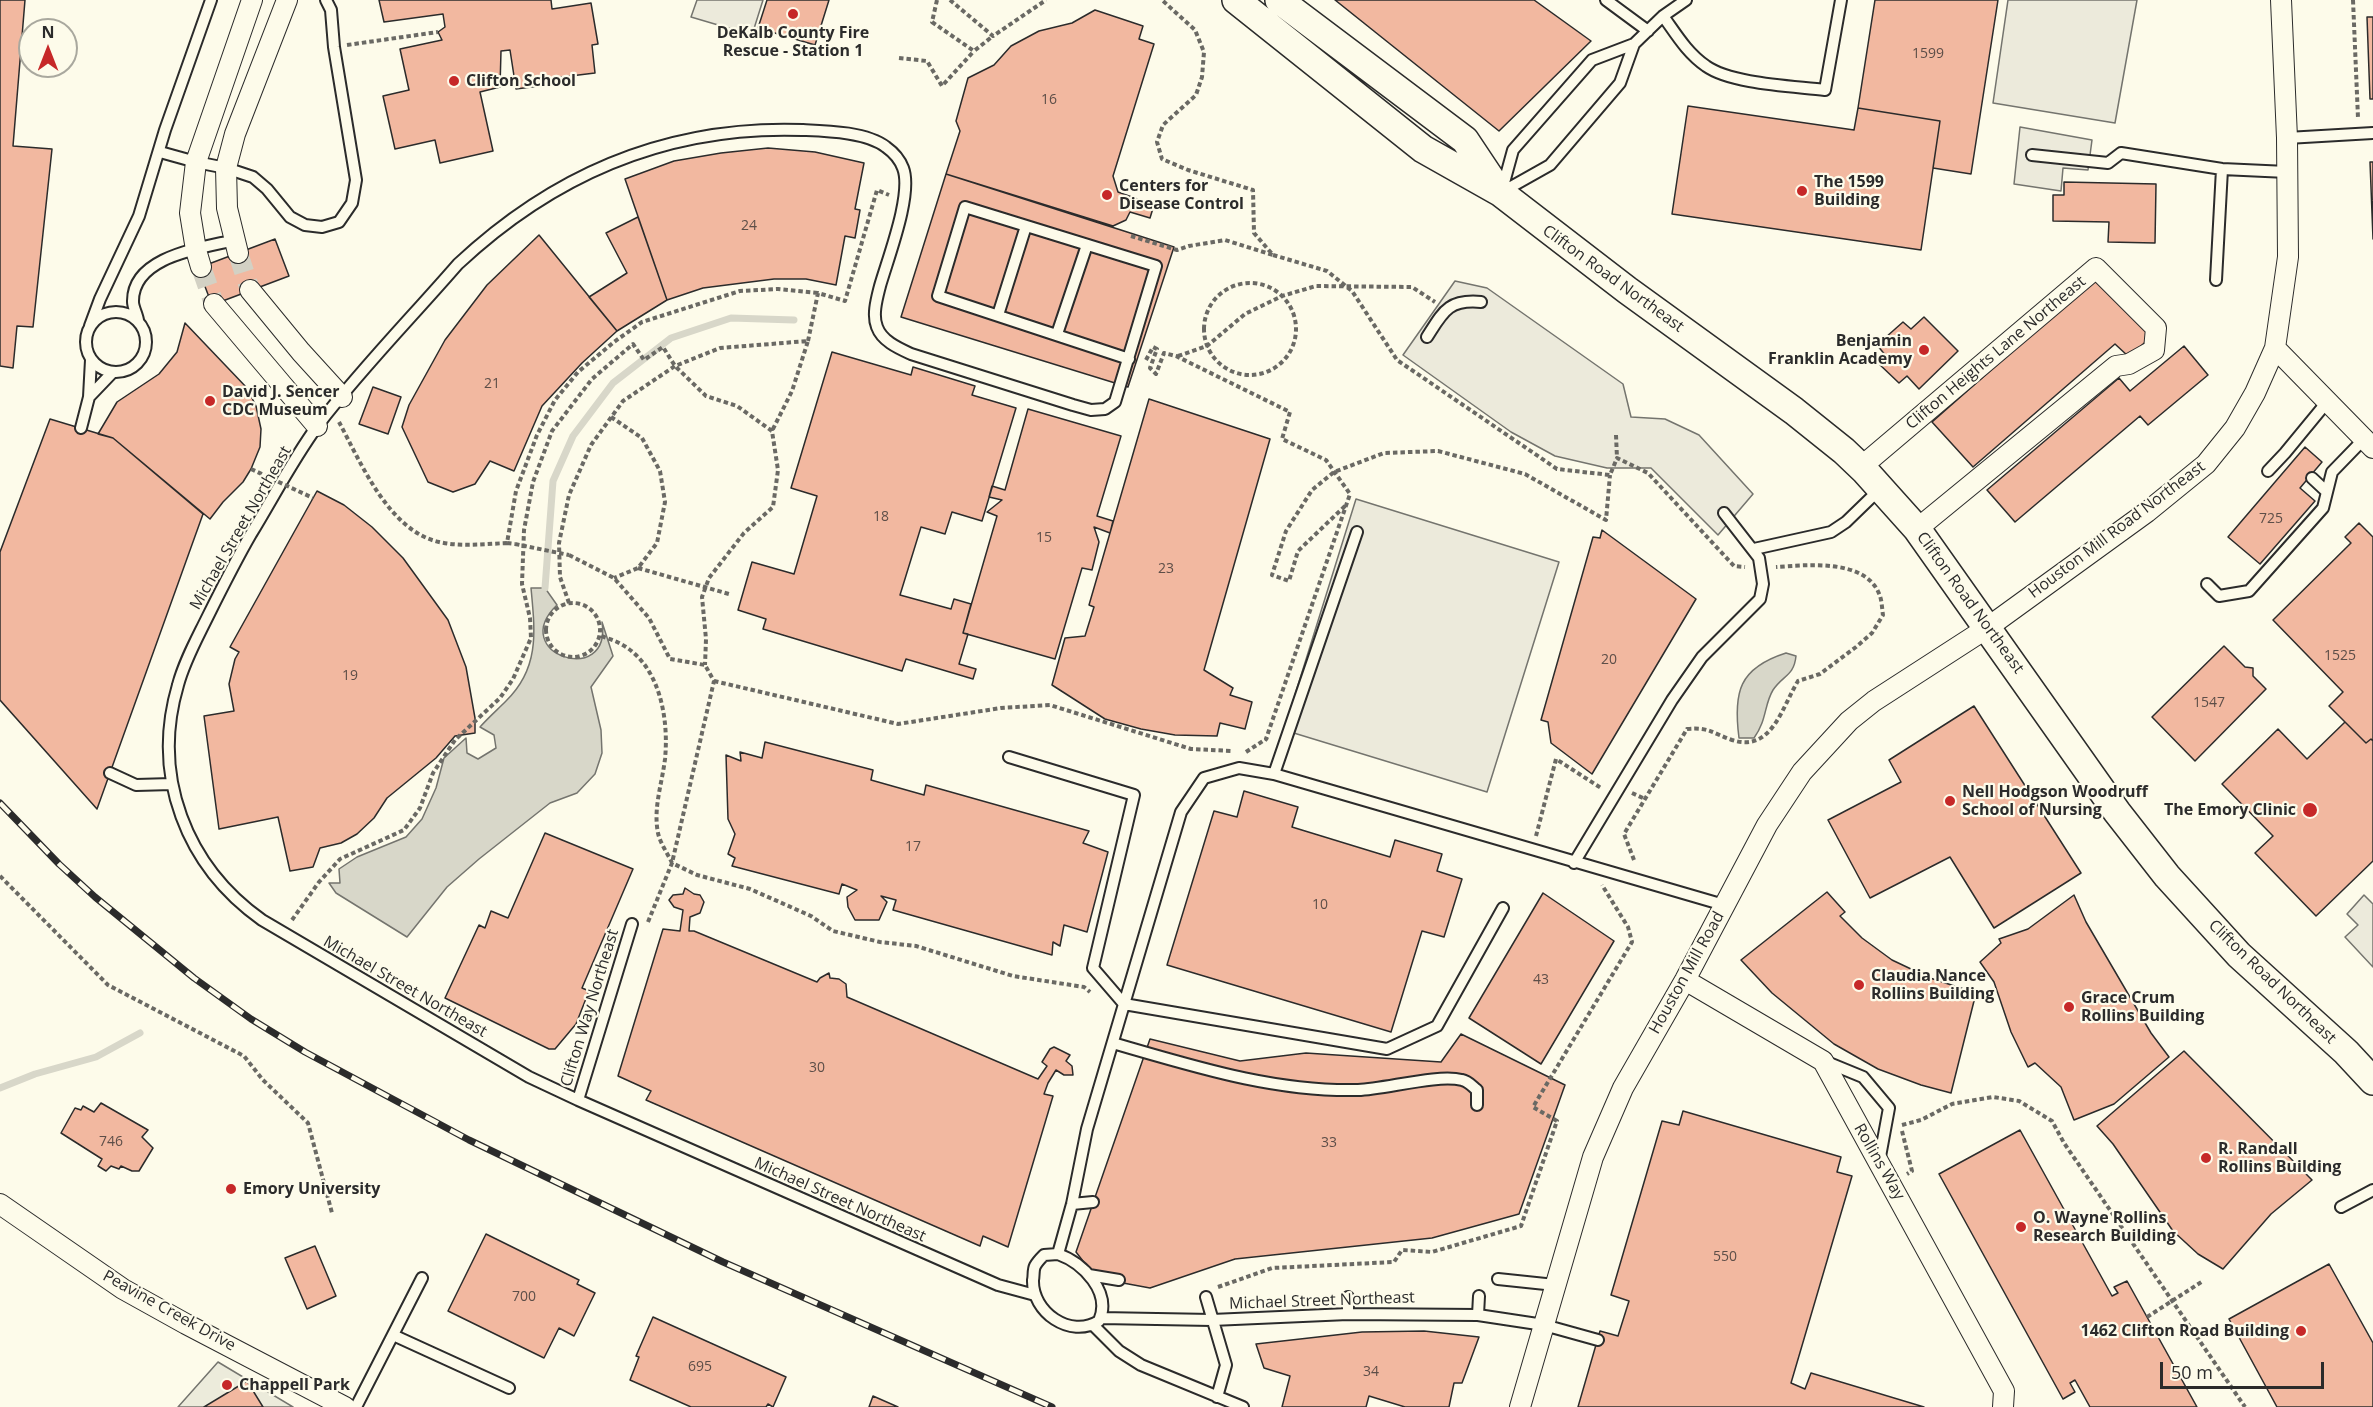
<!DOCTYPE html>
<html>
<head>
<meta charset="utf-8">
<style>
  body { margin:0 }
  #map { position:relative; width:2373px; height:1407px; overflow:hidden; background:#fdfbea; font-family:"Open Sans",sans-serif }
  canvas { display:block }
  .north { position:absolute; left:18px; top:18px; width:60px; height:60px; box-sizing:border-box; background:#fdfbea; border:2px solid #a9a89e; border-radius:50%; rotate:0deg; font-size:16px; font-weight:700; line-height:24px; text-align:center; color:#2b2b2b }
  .north::after { content:''; display:block; margin:auto; width:21px; height:27px; background:#c62828; clip-path:polygon(50% 0,100% 100%,50% 72%,0 100%) }
  .scale { position:absolute; left:2160px; top:1362px; width:164px; height:27px; box-sizing:border-box; border:3px solid #2b2b2b; border-top:0; padding-left:8px; font-size:18px; line-height:21px; white-space:nowrap; color:#2b2b2b; -webkit-text-stroke:4px #fdfbea; paint-order:stroke }
</style>
</head>
<body>
<div id="map">
<canvas width="2373" height="1407"></canvas>
<div class="north">N</div>
<div class="scale">50 m</div>
</div>
<script>
const c = document.querySelector('canvas').getContext('2d');
c.lineJoin = 'round';
function fill(path, color) { c.fillStyle = color; c.fill(path, 'evenodd'); }
function trace(path, color, width, dash) { c.strokeStyle = color; c.lineWidth = width; c.lineCap = dash ? 'butt' : 'round'; c.setLineDash(dash || []); c.stroke(path); }
function label(font, color, halo, rows, align = 'center') {
  c.font = font + ' "Open Sans",sans-serif'; c.lineWidth = 4.5; c.setLineDash([]); c.textBaseline = 'middle'; c.strokeStyle = halo; c.fillStyle = color; for (const [text, x, y, turn = 0] of rows) {
    c.save(); c.translate(x, y); c.rotate((+turn || 0) * Math.PI / 180); c.textAlign = isNaN(turn) ? turn : align; if (halo) c.strokeText(text, 0, 0); c.fillText(text, 0, 0); c.restore();
  }
}
const green = new Path2D(`
  M218 1362 293 1407H178Z`);
fill(green, '#ecebdb');
trace(green, '#74746e', 1.5);
const parking = new Path2D(`
  M697 0H763L752 35 691 17Z
  M2008 0H2137L2115 123 1993 103Z
  M2020 127 2092 140 2088 170 2063 168 2061 191 2014 184Z
  M1455 281 1487 288 1623 384 1631 417 1665 419 1699 435 1753 494 1718 535 1651 468H1607L1555 456 1511 432 1403 355Z
  M1356 499 1559 562 1487 792 1284 730Z
  M2364 895 2373 904V967L2345 937 2358 925 2347 914Z`);
fill(parking, '#eceadb');
trace(parking, '#74746e', 1.5);
const water = new Path2D(`
  M531 588H545L557 605C506 654 612 688 602 622L613 656 591 687 601 730 602 753 595 774 577 793 550 803 479 859 447 887 407 937 336 893 329 883H340L339 869 357 857 406 837 422 819 436 788 444 758 466 738 467 753 478 759 496 748 494 735 480 727C488 718 497 710 506 701 540 668 535 631 531 588Z
  M1786 653 1796 656C1794 676 1783 675 1773 690 1764 705 1767 720 1754 738H1739C1733 692 1739 668 1786 653Z`);
fill(water, '#d8d7c9');
trace(water, '#74746e', 1.5);
trace(new Path2D(`
  M545 588 553 481 573 436 613 383 671 338 731 318 794 320
  M0 1088 35 1074 96 1057 140 1033`), '#d8d7c9', 7);
const building = new Path2D(`
  M0 0H25L13 146 52 149 33 327 17 326 13 368 0 366Z
  M379 0H551L552 9 591 3 598 44 592 45 595 73 554 78 555 84 516 89 510 50 501 51 500 87 480 92 493 151 440 163 435 140 395 149 383 96 409 90 400 49 442 40 438 32 445 27 443 14 384 22Z
  M767 0H829L815 45 758 28Z
  M1335 0H1534L1591 41 1499 131Z
  M1875 0H1998L1971 174 1933 168 1940 121 1858 108Z
  M1095 10 1143 26 1139 39 1154 44 1113 176 1118 192 1154 205 1150 218 1130 212 1126 220 1113 226 946 174 960 131 956 121 968 78 994 65 1011 46 1039 31 1072 23Z
  M2367 17H2373V99H2370Z
  M1688 106 1854 130 1858 108 1940 121 1921 250 1672 214Z
  M768 148 815 152 864 163 855 209 860 210 855 238 845 236 836 285 806 279H774L703 288 667 300 625 179 674 161 721 153Z
  M2370 162H2373V239Z
  M946 174 1174 247 1128 387 901 317Z
  M2064 182 2156 184 2155 243 2108 242 2109 222 2053 221V195H2064Z
  M638 217 667 300 617 331 589 297 627 273 606 233Z
  M539 235 617 331 582 363 542 406 514 471 490 461 475 484 453 492 428 482 402 427 409 405 445 340 487 285Z
  M275 239 289 276 212 305 198 268Z
  M2099 275 2154 334 2129 357 2115 344 1973 467 1932 422Z
  M1924 317 1958 351 1919 389 1907 376 1899 383 1878 363 1886 356 1877 345 1903 322 1911 329Z
  M185 323 247 388 256 406 261 429 260 447 251 469 243 482 223 502 210 519 113 438 98 434 117 402 159 374 177 352Z
  M2184 346 2208 375 2148 425 2140 416 2015 522 1987 490 2119 378 2130 391Z
  M832 352 911 375 913 367 975 386 972 395 1016 408 982 521 952 512 945 534 921 527 900 595 951 609 954 599 971 604 963 633 968 634 959 664 976 669 973 679 906 659 902 671 763 629 766 619 738 610 752 562 794 574 817 496 791 488Z
  M373 387 401 397 388 434 359 424Z
  M1149 399 1270 439 1204 670 1233 688 1230 695 1252 702 1245 729 1220 723 1217 736 1175 735 1141 729 1105 719 1052 685 1065 638 1085 636 1094 607 1089 605Z
  M1028 409 1121 436 1097 516 1113 521 1110 533 1094 527 1099 542 1092 570 1082 568 1055 659 963 633 997 516 987 512 1002 500 989 497 992 486 1005 490Z
  M50 419 113 438 203 514 97 809 0 700V552Z
  M2305 447 2322 462 2300 488 2315 501 2260 564 2228 537Z
  M317 491 344 505 372 527 403 558 448 620 466 667 475 718V733L455 736 436 758 387 798 374 818 357 834 341 843 320 848 313 867 290 871 278 817 219 829 204 716 234 711 229 684 235 659 239 652 230 647Z
  M2359 523 2373 537V741L2371 739 2366 743 2329 706 2343 692 2273 620 2351 543 2345 537Z
  M1602 530 1696 599 1592 774 1551 743 1548 722 1541 720 1593 537 1600 538Z
  M2224 646 2245 667 2253 668V676L2266 689 2195 761 2152 717Z
  M1974 706 2081 873 1994 928 1950 857 1870 898 1828 820 1901 782 1889 760Z
  M2345 722 2366 743 2371 739 2373 741V861L2316 916 2255 853 2273 836 2222 784 2278 729 2307 759Z
  M765 742 873 770 871 780 924 795 926 785 1089 831 1083 843 1108 852 1087 932 1064 925 1060 946 1053 942 1052 955 893 910 896 900 881 896 887 902 879 920H855L848 907 847 897 857 890 842 884 839 894 732 866 735 858 728 854 735 834 728 819 726 755 741 761 740 752 762 758Z
  M1244 791 1298 807 1292 827 1390 857 1395 840 1442 854 1437 871 1462 879 1444 937 1422 931 1391 1032 1167 965 1214 811 1237 817Z
  M545 833 633 869 582 988 589 991 576 1024 555 1049H549L445 998 479 925 485 928 491 911 508 918Z
  M685 888 694 894 700 895 704 902 700 913 690 917 689 931H694L817 982 820 978 829 973 830 978 839 979 846 984 847 997 1038 1079 1047 1066 1042 1062 1050 1049 1054 1047 1070 1055 1066 1061 1072 1066 1073 1075H1064L1056 1070 1048 1083 1044 1094 1053 1096 1008 1247 983 1236 980 1246 646 1100 651 1091 618 1076 663 929 680 931 683 910 674 907 669 900 673 895 683 894Z
  M1827 892 1845 912 1840 916 1862 938 1892 960 1930 978 1976 993 1951 1093 1921 1085 1878 1069 1834 1044 1772 993 1741 960Z
  M1543 893 1614 941 1541 1064 1469 1018Z
  M2074 895 2086 922 2151 1033 2169 1057 2114 1104 2074 1120 2061 1087 2035 1063 2028 1067 2011 1032 1994 982 1980 962 2001 943 1999 939 2028 929Z
  M1461 1034 1565 1085 1519 1214 1432 1238 1235 1259 1150 1288 1096 1278 1076 1252 1150 1039 1240 1061 1306 1053 1441 1062Z
  M2184 1051 2312 1180 2271 1214 2223 1269 2198 1254 2173 1231 2113 1144 2097 1126Z
  M101 1103 148 1130 142 1137 153 1148 139 1171H132L121 1166 119 1169 111 1166 106 1171 98 1166 102 1159 61 1133 75 1108 81 1110 83 1106 94 1112Z
  M1683 1111 1841 1157 1837 1172 1852 1176 1791 1383 1805 1389 1811 1373 1924 1407H1578L1600 1331 1618 1336 1629 1301 1611 1295 1662 1121 1679 1125Z
  M2020 1130 2112 1296 2118 1293 2114 1287 2127 1281 2197 1407H2090L2075 1380 2070 1383 2075 1392 2063 1399 1939 1174Z
  M486 1234 579 1280 577 1284 595 1293 574 1336 559 1328 544 1358 448 1311Z
  M315 1246 336 1296 307 1309 285 1258Z
  M2329 1264 2373 1343V1407H2277L2229 1319Z
  M653 1317 786 1377 773 1407 768 1404 766 1407H691L630 1380 639 1357 636 1356Z
  M1424 1331 1479 1337 1462 1383H1454L1449 1407H1405L1369 1396 1366 1407H1282L1290 1376 1264 1368 1256 1344 1362 1332Z
  M247 1381 263 1407H204Z
  M873 1396 898 1407H869Z`);
fill(building, '#f2b8a0');
trace(building, '#2b2b2b', 1.5);
trace(new Path2D(`
  M238 253 250 290
  M201 267 214 304`), '#d3d1c4', 20, [20, 10]);
const lane = new Path2D(`
  M1606 0 1648 31
  M1663 16C1676 34 1687 53 1706 66 1731 84 1793 86 1825 90L1841 0
  M2287 138 2373 133
  M160 152 196 162 226 168 253 177 267 189 290 217 305 225 322 227 339 222 352 203 356 180 334 47 331 10 326 0
  M2032 155 2108 163 2121 153 2222 169 2287 172
  M1502 190 1513 150 1592 60 1634 44 1663 16 1686 0
  M1502 192 1550 165 1620 83 1634 44
  M2216 280 2222 169
  M86 342a30 30 0 1 1 60 0a30 30 0 1 1-60 0Z
  M998 315 1026 226
  M138 320C137 314 133 307 133 302 132 256 202 248 235 240
  M90 326 100 299 139 216 165 130 211 0
  M1057 334 1087 245
  M1427 337C1443 312 1448 299 1481 302
  M91 360 89 397 112 373
  M81 428 89 397
  M2268 471 2285 453 2327 402
  M2312 478 2327 492
  M1754 549 1831 532 1846 522 1880 489
  M2207 584 2219 596 2249 591 2323 508 2332 472 2364 439
  M1009 757 1134 795 1093 968 1124 1004 1387 1049 1437 1026 1503 908
  M110 773 136 785 172 784
  M1274 774 1357 532
  M1574 863 1672 700 1702 657 1760 599 1763 584 1759 558 1724 513
  M1113 1043C1193 1066 1273 1092 1358 1090 1386 1089 1437 1074 1462 1080 1468 1081 1472 1086 1477 1090V1105
  M1824 1061 1863 1077 1889 1108 1879 1162
  M578 1100 632 924
  M1072 1204 1093 1202
  M2341 1207 2373 1190
  M1058 1254 1072 1204 1087 1129 1181 812 1204 778 1239 768 1274 774 1724 905
  M1058 1254C1083 1263 1112 1292 1099 1321 1070 1339 1032 1312 1033 1280 1034 1276 1033 1270 1035 1266 1037 1262 1041 1258 1044 1255Z
  M1089 1275 1119 1280
  M1498 1279 1555 1285
  M1035 1295 998 1285 578 1100 529 1077 262 920C186 866 151 776 178 685 183 666 192 648 201 630 217 598 233 565 251 534 273 498 293 459 318 425 361 369 412 317 458 264 555 173 669 125 803 130 827 131 867 132 886 147 893 152 900 160 903 168 913 194 888 258 880 286 877 298 872 315 877 327 882 341 898 348 911 354L1073 405 1091 410 1105 409 1115 402 1156 266 965 207 938 296 1129 359
  M1206 1297 1226 1365 1217 1397
  M1348 1297V1314
  M1478 1315 1479 1296
  M1101 1318 1212 1320 1348 1314 1478 1315 1544 1325 1598 1340
  M1093 1325 1119 1351 1141 1365 1243 1407
  M393 1335 509 1388
  M356 1407 422 1278`);
const street = new Path2D(`
  M238 253 227 208 226 168 235 134 287 0
  M201 267 196 250 190 213 196 162 252 0
  M250 290 301 352 342 397
  M214 304 317 426
  M2275 348 2373 448
  M1861 467 2096 268 2156 328 2154 350 2129 364 2116 366 1917 529
  M1685 980 1823 1061 2004 1391 2003 1407
  M0 1204 123 1289 186 1324 345 1407
  M1520 1407 1593 1157 1623 1088 1685 980 1767 825 1802 772 1849 721 1874 701 1987 628 2147 512 2206 464 2235 428 2255 393 2275 348 2288 257 2287 138 2281 0`);
const secondary = new Path2D(`
  M1236 0 1423 149 1501 193 1627 290 1794 411 1844 451 1865 471 1917 529 2117 812 2167 876 2239 955 2346 1052 2373 1081
  M1279 0 1465 140 1497 188`);
trace(lane, '#2b2b2b', 14);
trace(street, '#2b2b2b', 22);
trace(secondary, '#2b2b2b', 30);
trace(new Path2D(`
  M937 0 932 22 974 51 993 36
  M950 0 993 36 1046 0
  M2353 0 2358 118
  M347 45 438 32
  M899 58 927 61 942 86 974 51
  M1131 236 1177 250 1189 246 1225 240 1273 255 1254 233 1253 190 1188 170 1162 159 1157 142 1163 125 1196 95 1202 77 1204 52 1195 30 1162 0
  M1273 255 1327 271 1352 291 1397 360 1557 469 1610 475 1617 458 1648 473 1734 566 1745 567
  M1204 329a46 46 0 1 1 92 0a46 46 0 1 1-92 0Z
  M808 341 818 293 845 301 877 190 889 195
  M1178 356 1207 346 1245 314 1282 296 1316 286 1412 287 1435 302
  M1146 360 1153 347 1157 349 1150 368 1156 374 1164 353 1176 356 1290 412 1282 439 1326 460 1350 494 1266 739 1269 741
  M611 417 642 438 660 471 665 502 657 543 638 568 614 578
  M339 422C361 463 389 531 439 542 461 547 484 544 507 543L516 491 537 435 555 400 578 372 614 342 642 322 740 291 778 289 818 293
  M1616 435 1617 458
  M1345 506 1298 551 1289 581 1272 575 1286 531 1312 490 1334 472 1384 453 1438 451 1525 474 1606 520 1610 475
  M507 543 515 544
  M569 555 614 578 649 618 670 659 705 665 714 681 672 863C668 854 660 843 658 833 653 808 662 784 665 759 669 719 660 665 621 644 614 640 606 638 599 635
  M638 568 729 594
  M569 603 560 577 559 543 569 495 591 445 623 401 675 366 720 348 808 341 792 391 772 431
  M546 630a27 27 0 1 1 54 0a27 27 0 1 1-54 0Z
  M714 681 898 724 1001 708 1050 705 1191 749 1233 751
  M1246 752 1266 739
  M1632 793 1645 799
  M1536 836 1556 759 1601 788
  M1634 860 1624 834 1687 729C1709 727 1712 733 1732 740 1772 753 1782 707 1798 681L1820 674 1856 647 1872 633 1883 615C1882 609 1882 602 1880 596 1867 558 1807 565 1776 567
  M0 876 108 985 244 1056 263 1080 308 1123 332 1213
  M292 920 319 882 340 859 404 830 420 808 433 773 455 740 500 698 513 679 531 638 530 618 522 584 524 530 533 482 552 431 592 379 633 344 644 360 663 347 675 366 706 396 737 406 772 431 778 470 773 507 744 533 709 578 702 597 706 639 705 665
  M648 922 672 863 697 875 750 889 811 916 833 931 880 942 916 946 1013 976 1084 987 1090 992
  M1902 1125 1921 1120 1952 1104 1993 1097 2019 1101 2052 1121 2064 1143 2245 1407
  M1902 1131 1912 1171 1907 1174
  M1218 1287 1272 1268 1394 1262 1402 1250 1432 1252 1521 1226 1557 1121 1533 1107 1632 942 1628 927 1602 885
  M2147 1317 2203 1281`), '#6a6964', 4, [4.5, 3]);
trace(lane, '#fdfbea', 10);
trace(street, '#fdfbea', 20);
trace(secondary, '#fdfbea', 27);
const rail = new Path2D(`
  M0 803 59 864 95 897 194 978 251 1019 305 1052 469 1140 723 1262 1052 1407`);
trace(rail, '#2b2b2b', 7);
trace(rail, '#fdfbea', 4.5, [14]);
trace(new Path2D(`
  M251 469 313 498
  M515 544 569 555`), '#6a6964', 4, [4.5, 3]);
for (const [x, y, r, color] of [
  [793,14,6,"#c62828"],
  [454,81,6,"#c62828"],
  [1802,191,6,"#c62828"],
  [1107,195,6,"#c62828"],
  [1924,350,6,"#c62828"],
  [210,401,6,"#c62828"],
  [1950,801,6,"#c62828"],
  [2310,810,8,"#c62828"],
  [1859,985,6,"#c62828"],
  [2069,1007,6,"#c62828"],
  [2206,1158,6,"#c62828"],
  [231,1189,6,"#c62828"],
  [2021,1227,6,"#c62828"],
  [2301,1331,6,"#c62828"],
  [227,1385,6,"#c62828"]
]) { const dot = new Path2D(); dot.arc(x, y, r, 0, 2 * Math.PI); c.fillStyle = color; c.fill(dot); trace(dot, '#fdfbea', 2); }
label('14px', '#5d4e48', null, [
  ["1599",1928,54],
  ["16",1049,100],
  ["24",749,226],
  ["21",492,384],
  ["18",881,517],
  ["725",2271,519],
  ["15",1044,538],
  ["23",1166,569],
  ["1525",2340,656],
  ["20",1609,660],
  ["19",350,676],
  ["1547",2209,703],
  ["17",913,847],
  ["10",1320,905],
  ["43",1541,980],
  ["30",817,1068],
  ["746",111,1142],
  ["33",1329,1143],
  ["550",1725,1257],
  ["700",524,1297],
  ["695",700,1367],
  ["34",1371,1372]
]);
label('bold 16px', '#2b2b2b', '#fdfbea', [
  ["DeKalb County Fire",793,33,"center"],
  ["Rescue - Station 1",793,51,"center"],
  ["Clifton School",466,81],
  ["The 1599",1814,182],
  ["Building",1814,200],
  ["Centers for",1119,186],
  ["Disease Control",1119,204],
  ["Benjamin",1912,341,"right"],
  ["Franklin Academy",1912,359,"right"],
  ["David J. Sencer",222,392],
  ["CDC Museum",222,410],
  ["Nell Hodgson Woodruff",1962,792],
  ["School of Nursing",1962,810],
  ["The Emory Clinic",2296,810,"right"],
  ["Claudia Nance",1871,976],
  ["Rollins Building",1871,994],
  ["Grace Crum",2081,998],
  ["Rollins Building",2081,1016],
  ["R. Randall",2218,1149],
  ["Rollins Building",2218,1167],
  ["Emory University",243,1189],
  ["O. Wayne Rollins",2033,1218],
  ["Research Building",2033,1236],
  ["1462 Clifton Road Building",2289,1331,"right"],
  ["Chappell Park",239,1385]
], 'left');
label('16px', '#2b2b2b', '#fdfbea', [
  ["Clifton Road Northeast",1613,279,36],
  ["Clifton Heights Lane Northeast",1996,353,-40],
  ["Michael Street Northeast",241,528,-60],
  ["Houston Mill Road Northeast",2117,530,-37],
  ["Clifton Road Northeast",1970,603,54],
  ["Houston Mill Road",1687,973,-61],
  ["Clifton Road Northeast",2272,982,44],
  ["Michael Street Northeast",405,987,30],
  ["Clifton Way Northeast",590,1008,-73],
  ["Rollins Way",1879,1162,60],
  ["Michael Street Northeast",840,1200,24],
  ["Michael Street Northeast",1322,1301,-2],
  ["Peavine Creek Drive",169,1311,29]
]);
</script>
</body>
</html>
